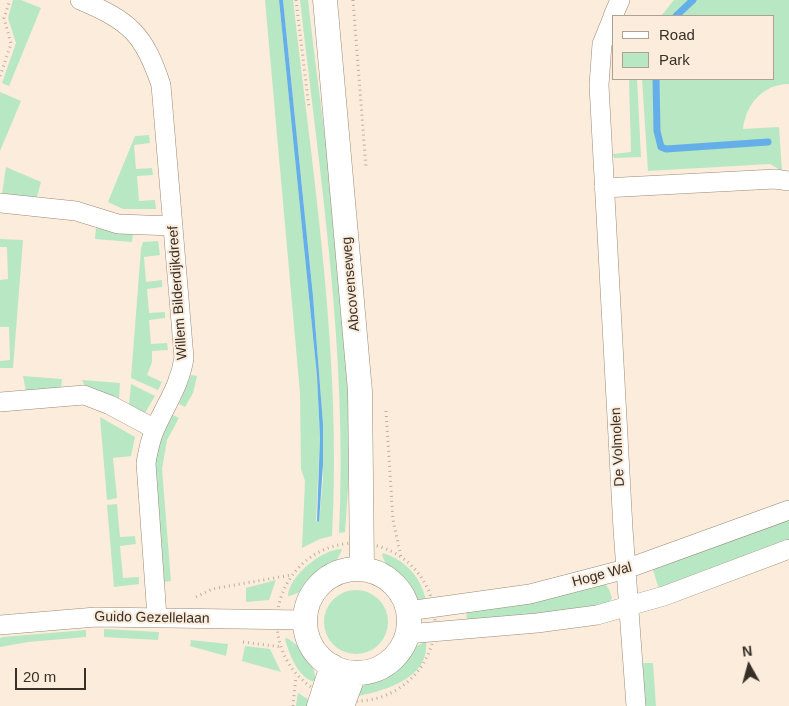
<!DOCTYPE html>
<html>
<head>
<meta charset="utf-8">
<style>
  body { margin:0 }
  #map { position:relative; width:789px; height:706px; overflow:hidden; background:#fcecdb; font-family:Helvetica,sans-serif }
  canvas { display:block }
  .legend { position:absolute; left:612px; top:15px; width:162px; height:65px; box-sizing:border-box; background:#fcecdb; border:1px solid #ada193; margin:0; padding:6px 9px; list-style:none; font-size:15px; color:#373028 }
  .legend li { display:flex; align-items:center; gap:10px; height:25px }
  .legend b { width:25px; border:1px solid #ada193 }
  .north { position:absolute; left:724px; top:641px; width:50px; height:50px; -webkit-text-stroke:4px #fcecdb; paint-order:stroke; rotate:353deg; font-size:14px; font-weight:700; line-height:20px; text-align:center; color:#373028 }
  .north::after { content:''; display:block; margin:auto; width:18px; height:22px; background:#373028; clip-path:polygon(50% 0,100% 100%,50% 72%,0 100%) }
  .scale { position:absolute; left:15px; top:668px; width:71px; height:22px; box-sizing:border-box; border:2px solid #373028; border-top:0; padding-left:6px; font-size:15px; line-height:18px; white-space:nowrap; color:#373028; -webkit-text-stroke:4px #fcecdb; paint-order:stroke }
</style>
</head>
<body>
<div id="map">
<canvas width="789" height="706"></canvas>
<ul class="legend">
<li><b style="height:6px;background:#fff"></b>Road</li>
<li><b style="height:14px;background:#b8e7c4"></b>Park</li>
</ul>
<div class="north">N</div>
<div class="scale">20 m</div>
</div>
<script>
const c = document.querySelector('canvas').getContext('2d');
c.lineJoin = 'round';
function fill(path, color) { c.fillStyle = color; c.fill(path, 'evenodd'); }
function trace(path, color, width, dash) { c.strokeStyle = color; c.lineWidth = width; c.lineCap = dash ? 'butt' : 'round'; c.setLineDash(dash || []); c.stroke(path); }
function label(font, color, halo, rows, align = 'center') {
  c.font = font + ' Helvetica,sans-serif'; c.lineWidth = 4; c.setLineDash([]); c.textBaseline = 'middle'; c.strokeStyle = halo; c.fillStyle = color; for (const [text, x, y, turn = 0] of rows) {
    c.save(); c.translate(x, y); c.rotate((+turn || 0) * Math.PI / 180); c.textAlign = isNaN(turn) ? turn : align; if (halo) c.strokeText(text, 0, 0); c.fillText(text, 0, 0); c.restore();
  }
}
fill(new Path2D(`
  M13 0H21L41 8 9 86 2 83 16 43 8 18Z
  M265 0H279L317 376 320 437 316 521 319 522 323 479V424L313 295 283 0H293C313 177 342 357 332 536L320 539 302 548 305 481 301 469 300 393Z
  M300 0H308C322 125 343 251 349 376 352 428 349 480 345 532L339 533C348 355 320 177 300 0Z
  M674 0H789V84C763 84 746 104 743 129L779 127 782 171 770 164 648 171 642 79H773V16H661Z
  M629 79H637L641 157 614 158 613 154 631 152Z
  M0 92 21 101 0 151Z
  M149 135 150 143 134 145 136 169 152 168 153 175 137 176 139 201 155 200 156 209H123L108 202 135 136Z
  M6 167 41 182 37 197 2 194Z
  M96 228 133 234 132 242 95 239Z
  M0 239 23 240 13 368H0V361L10 360 9 327H0V280L8 279 7 247H0Z
  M158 241 160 255 144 257 146 282 162 280V287L147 289 149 313 165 312V318L149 320 151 344 167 343 168 350 152 351V362L147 375 162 382 158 390 131 378 141 249 143 242Z
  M191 375 197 376 193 393 185 407 179 404Z
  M23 376 62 379 61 388 26 391Z
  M82 380 120 383 119 399 98 390 85 387Z
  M131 384 155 396 145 413 129 405Z
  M173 415 179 418 167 440 162 469 171 581 164 582 155 462 163 432Z
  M100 417 135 437 131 456 113 458 117 498 107 500Z
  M117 504 120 537 135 536 136 544 120 546 123 578 139 577V584L114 587 107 505Z
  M789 516V543L660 592 652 567Z
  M342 549C340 563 303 595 288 596 289 576 322 549 342 549Z
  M383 553C405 560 421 577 426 600L420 601C404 594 388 572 382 555Z
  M276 580 269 600 246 602V588Z
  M604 583 609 589 612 598 607 606 467 622 466 611Z
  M324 622a32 32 0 1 1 64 0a32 32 0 1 1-64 0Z
  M104 629 159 632 158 640 104 637Z
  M86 630V637L28 642 0 647V638L3 637Z
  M287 638C304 649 314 661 316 682 299 680 289 654 285 639Z
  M191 640 228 644 226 656 190 646Z
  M424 642H426C430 678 384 691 358 696L359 688 363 684 391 669 410 650Z
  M245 646 270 649 281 672 242 661Z
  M641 663H653L656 706H644Z
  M298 693 314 703 313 706H296Z`), '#b8e7c4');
fill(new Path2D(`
  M279 0H283L313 296 323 424V464L319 522 317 521 320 437 317 376Z`), '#64afe9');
trace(new Path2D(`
  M676 16 693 0
  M656 79 657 131 661 147 666 149 768 142`), '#64afe9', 7);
const minor = new Path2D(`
  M80 0C130 21 144 34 161 85L184 358C180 385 166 404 155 429 150 440 148 451 146 463L157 617
  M613 16 620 0
  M613 17 602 44 599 85 623 529 636 706
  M604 188 775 179 789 181
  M0 203 76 211 118 224 173 226
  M0 402 84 395 110 405 155 429
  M408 611 530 594 626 569 789 510
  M0 625 96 617 305 620
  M407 634 537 623 597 615 664 596 789 549`);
const tertiary = new Path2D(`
  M325 0 360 391 362 569
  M305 621a52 52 0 1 1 104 0a52 52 0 1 1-104 0Z
  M319 706 332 666
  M342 706 354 674`);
trace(minor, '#9c8a76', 20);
trace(tertiary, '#9c8a76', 25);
trace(new Path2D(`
  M296 0 309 108
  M353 0 366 168
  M0 76 11 44 4 18 10 0
  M386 411 393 520 401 557
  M277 622a79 79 0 1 1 158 0a79 79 0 1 1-158 0Z
  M196 597 212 589 291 575
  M243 642 282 647
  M293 706 296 676`), '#bcafa1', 3, [1, 4]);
trace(minor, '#fff', 19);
trace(tertiary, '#fff', 24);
label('14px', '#373028', '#fcecdb', [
  ["Abcovenseweg",351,284,-95],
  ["Willem Bilderdijkdreef",178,293,-94],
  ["De Volmolen",618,447,-93],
  ["Hoge Wal",602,575,-15],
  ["Guido Gezellelaan",152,618,1]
]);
</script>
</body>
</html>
